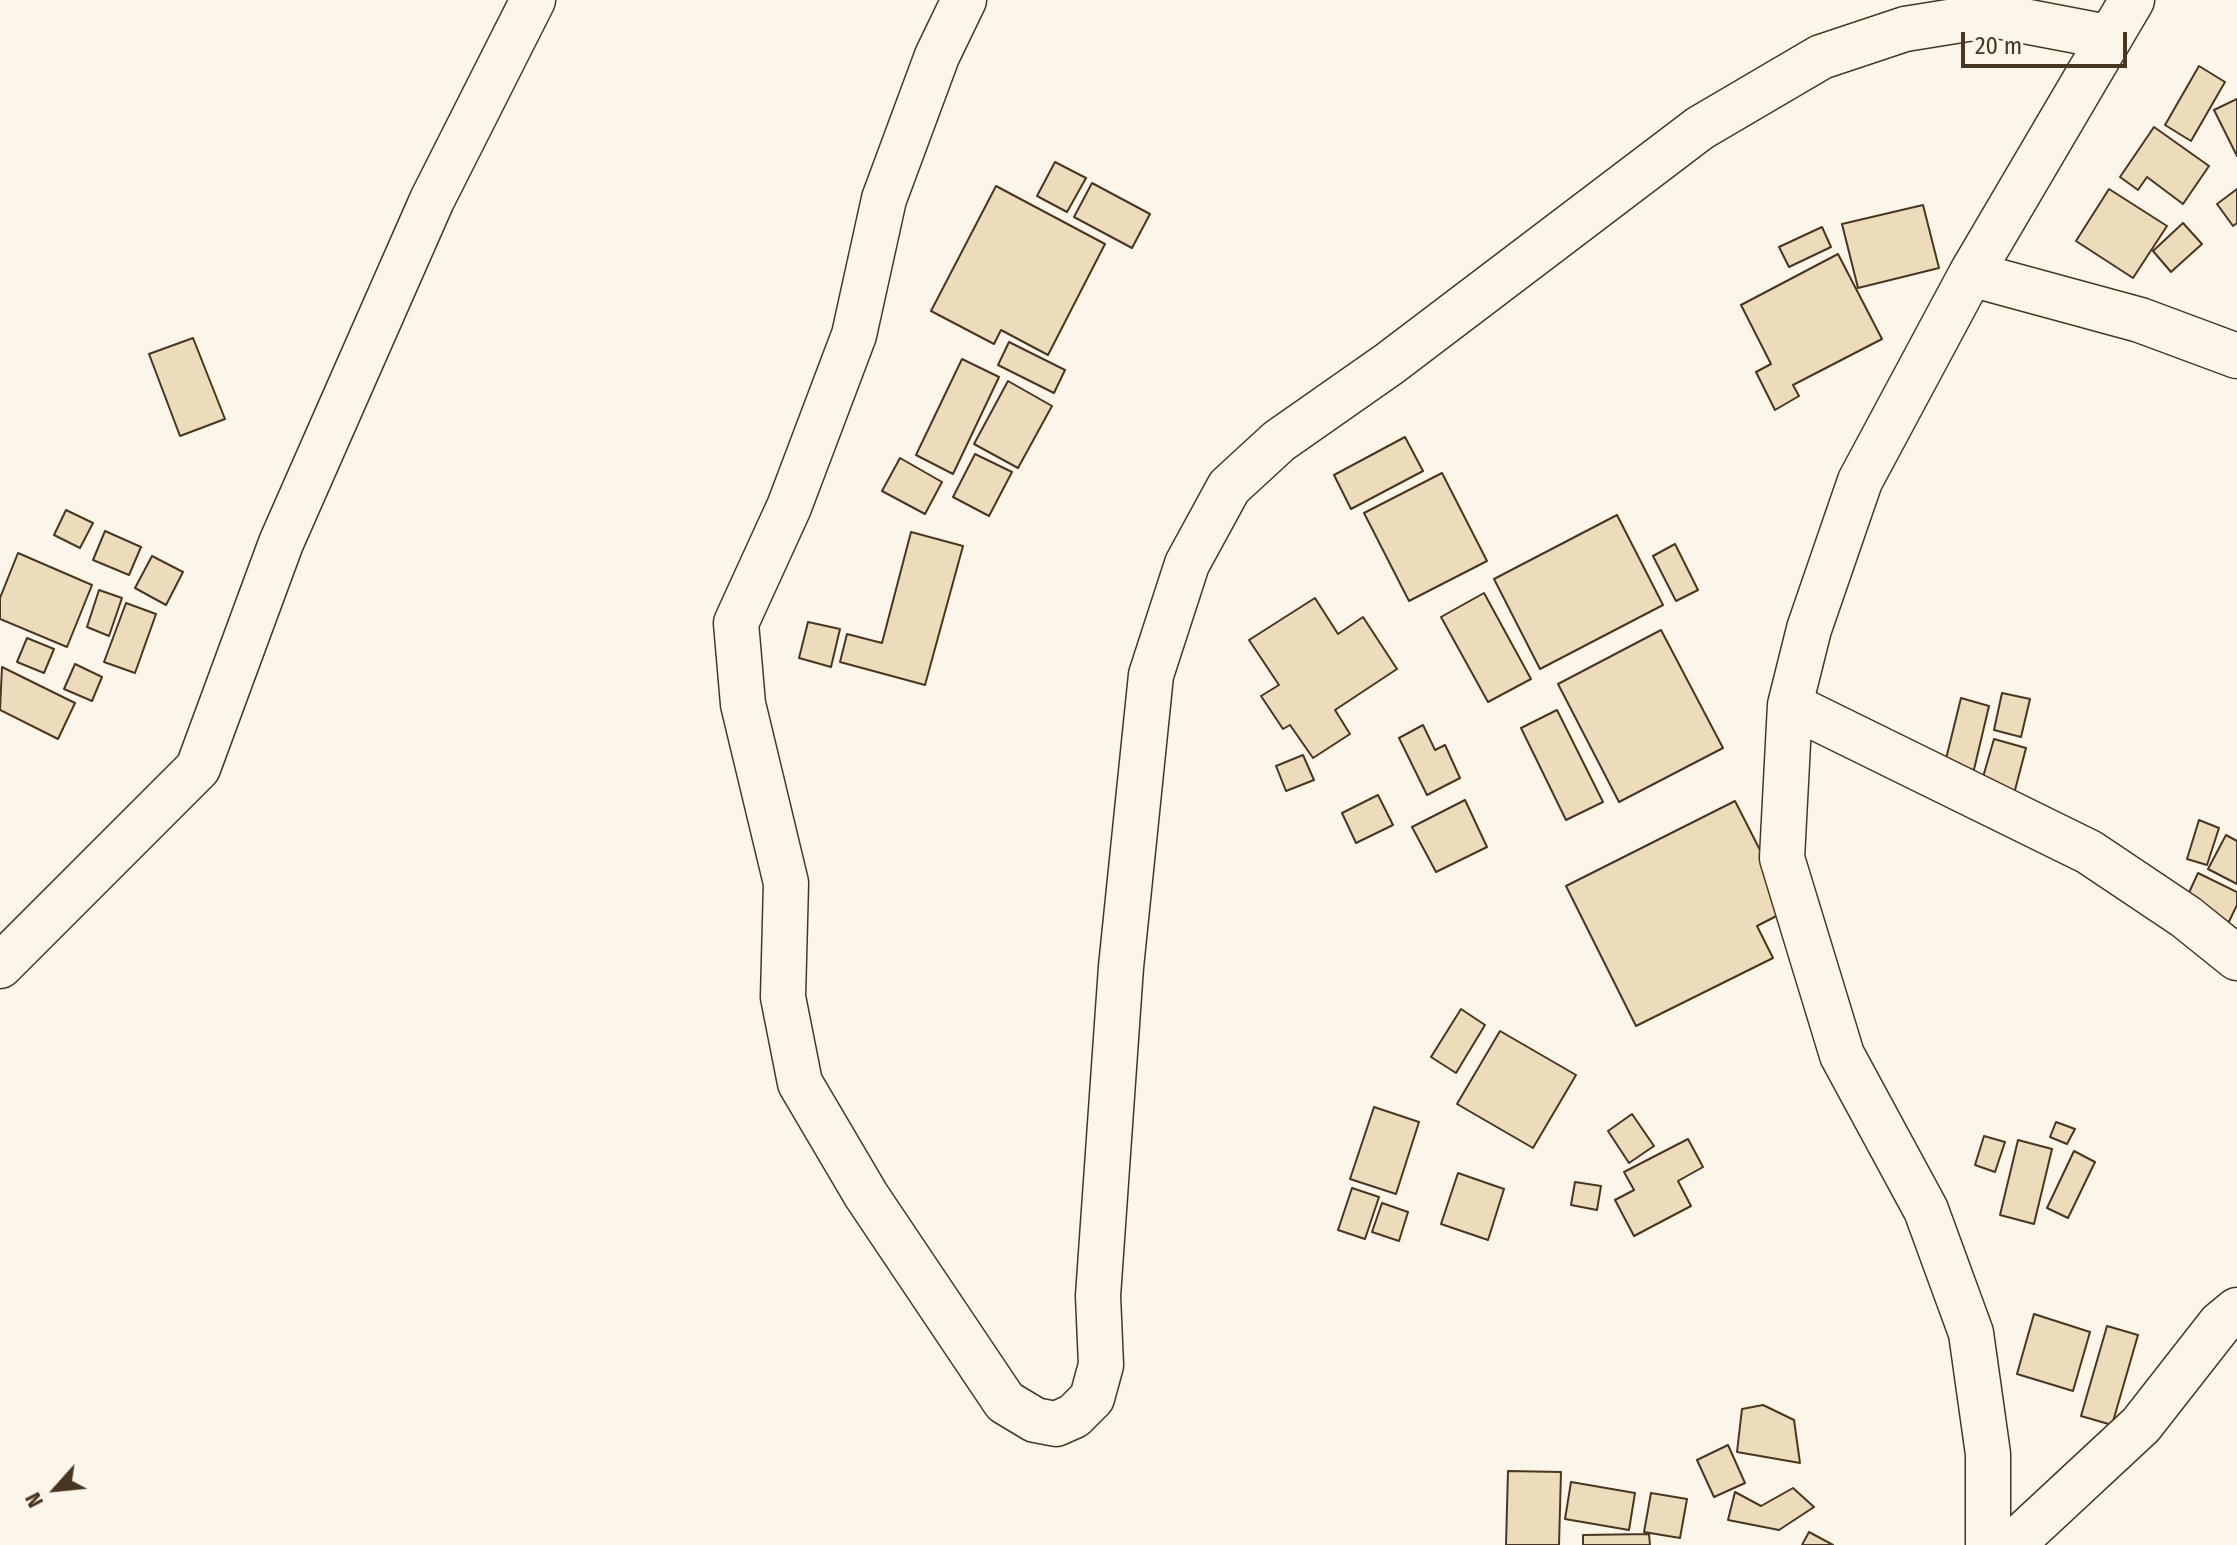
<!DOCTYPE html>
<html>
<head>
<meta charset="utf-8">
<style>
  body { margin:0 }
  #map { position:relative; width:2237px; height:1545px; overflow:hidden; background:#fbf6e9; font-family:"Fira Sans Condensed",sans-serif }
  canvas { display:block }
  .north { position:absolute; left:16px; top:1449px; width:80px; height:80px; -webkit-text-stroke:6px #fbf6e9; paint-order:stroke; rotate:243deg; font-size:22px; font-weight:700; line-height:32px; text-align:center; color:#4a3520 }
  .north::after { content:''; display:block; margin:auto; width:28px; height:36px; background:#4a3520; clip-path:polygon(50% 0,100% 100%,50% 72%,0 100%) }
  .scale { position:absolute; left:1961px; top:32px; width:166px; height:36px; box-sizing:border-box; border:4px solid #4a3520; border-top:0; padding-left:10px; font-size:24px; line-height:28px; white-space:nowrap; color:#4a3520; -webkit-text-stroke:6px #fbf6e9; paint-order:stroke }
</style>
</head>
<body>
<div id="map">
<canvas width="2237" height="1545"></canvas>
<div class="north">N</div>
<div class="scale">20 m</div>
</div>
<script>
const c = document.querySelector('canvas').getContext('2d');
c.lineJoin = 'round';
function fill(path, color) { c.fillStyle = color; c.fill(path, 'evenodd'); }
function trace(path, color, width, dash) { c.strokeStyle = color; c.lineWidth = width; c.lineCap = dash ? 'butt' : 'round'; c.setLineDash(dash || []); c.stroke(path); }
const building = new Path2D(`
  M2199 66 2225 82 2191 141 2165 125Z
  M2237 99V156L2214 110Z
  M2154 127 2209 166 2183 204 2147 177 2138 190 2120 177Z
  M1055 162 1086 178 1067 212 1037 196Z
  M1092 183 1150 214 1132 248 1074 217Z
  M996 186 1105 244 1048 355 1001 330 994 344 931 311Z
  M2109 189 2167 226 2133 278 2076 241Z
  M2237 189V223L2233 226 2217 204Z
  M1923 205 1939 268 1858 288 1842 224Z
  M2183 223 2202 244 2171 272 2153 251Z
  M1822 227 1831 247 1789 267 1779 247Z
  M1838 254 1882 339 1793 385 1799 396 1775 410 1756 372 1771 364 1741 305Z
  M193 338 225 419 180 436 149 354Z
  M1009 342 1065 370 1054 393 998 365Z
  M962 359 999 377 953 474 916 455Z
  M1008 381 1052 406 1018 468 974 444Z
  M1405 437 1423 471 1351 509 1334 475Z
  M975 454 1012 472 989 516 953 497Z
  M900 458 942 482 925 514 882 491Z
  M1442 473 1487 561 1409 601 1364 513Z
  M66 510 93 523 80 548 54 535Z
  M1617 515 1663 605 1540 669 1494 579Z
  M105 531 141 547 129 575 93 560Z
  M911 532 963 546 925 685 840 662 847 634 882 643Z
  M1675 544 1698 590 1676 601 1653 556Z
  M18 553 92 585 67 647 0 619V598Z
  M152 556 183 572 166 605 135 588Z
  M99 590 122 598 109 636 87 627Z
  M1484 593 1531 679 1488 702 1441 617Z
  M1315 598 1338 634 1363 617 1397 669 1335 710 1350 734 1313 758 1290 725 1283 729 1261 696 1279 685 1249 640Z
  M126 603 156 614 135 673 104 662Z
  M808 622 840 629 831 667 799 658Z
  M1661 630 1723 748 1619 802 1558 684Z
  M27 638 54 649 44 673 17 662Z
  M75 664 102 677 92 701 64 689Z
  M2 667 75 703 58 739 0 710Z
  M2002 693 2030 699 2021 737 1994 730Z
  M1961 698 1989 706 1972 778 1943 771Z
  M1557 710 1603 802 1566 820 1521 728Z
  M1423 725 1435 750 1445 745 1460 778 1427 795 1399 738Z
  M1994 739 2026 748 2014 794 1981 784Z
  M1303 755 1314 780 1286 791 1276 766Z
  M1378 795 1393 825 1356 843 1342 813Z
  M1465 800 1487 847 1436 872 1412 827Z
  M1735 801 1790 909 1757 926 1773 958 1636 1026 1566 886Z
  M2199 820 2219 828 2207 865 2187 859Z
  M2226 835 2237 841V884L2208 869Z
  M2198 873 2237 892V905L2224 932 2181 910Z
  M1461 1009 1485 1025 1456 1073 1431 1057Z
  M1500 1031 1576 1075 1533 1148 1457 1104Z
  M1374 1107 1419 1122 1396 1194 1350 1179Z
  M1632 1114 1654 1146 1629 1163 1608 1131Z
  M2056 1122 2075 1129 2067 1144 2050 1137Z
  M1984 1136 2005 1142 1995 1172 1975 1165Z
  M1688 1139 1703 1167 1678 1181 1691 1206 1634 1236 1615 1200 1634 1190 1624 1172Z
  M2018 1140 2052 1149 2034 1224 2000 1215Z
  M2074 1151 2095 1162 2068 1218 2047 1208Z
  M1458 1173 1504 1189 1488 1240 1441 1224Z
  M1575 1182 1601 1186 1597 1210 1571 1205Z
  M1352 1188 1379 1197 1365 1239 1338 1230Z
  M1382 1203 1408 1212 1399 1241 1372 1232Z
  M2034 1314 2090 1332 2073 1391 2017 1374Z
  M2107 1326 2138 1335 2112 1425 2081 1416Z
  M1763 1405 1794 1420 1800 1463 1737 1452 1742 1409Z
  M1728 1445 1745 1483 1714 1497 1697 1460Z
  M1508 1471 1561 1472 1559 1545H1506Z
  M1571 1482 1635 1493 1629 1530 1565 1519Z
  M1793 1488 1814 1507 1779 1530 1728 1520 1735 1492 1761 1506Z
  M1651 1493 1687 1499 1680 1538 1644 1532Z
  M1809 1532 1833 1545H1802Z
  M1649 1534 1650 1545H1583V1535Z`);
fill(building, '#ecdcbc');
trace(building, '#4a3520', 2);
const minor = new Path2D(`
  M964 0 937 56 884 199 854 335 789 507 736 623 743 704 786 883 783 997 800 1083 866 1195 1005 1402 1035 1420 1056 1424 1074 1416 1092 1398 1101 1365 1098 1296 1121 967 1151 675 1187 564 1229 487 1279 441 1389 364 1700 128 1821 57 1905 29 1992 15 2108 37
  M1971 274 2140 320 2237 356
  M1790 705 2089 852 2186 917 2237 958
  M0 966 198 768 281 543 432 200 533 0
  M1988 1545V1454L1971 1333 1926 1210 1842 1055 1782 858 1790 705 1809 629 1860 481 1971 274 2132 0
  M2012 1545 2141 1425 2220 1324 2237 1310`);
trace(minor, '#4a3520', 47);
trace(minor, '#fbf6e9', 44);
</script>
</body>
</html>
